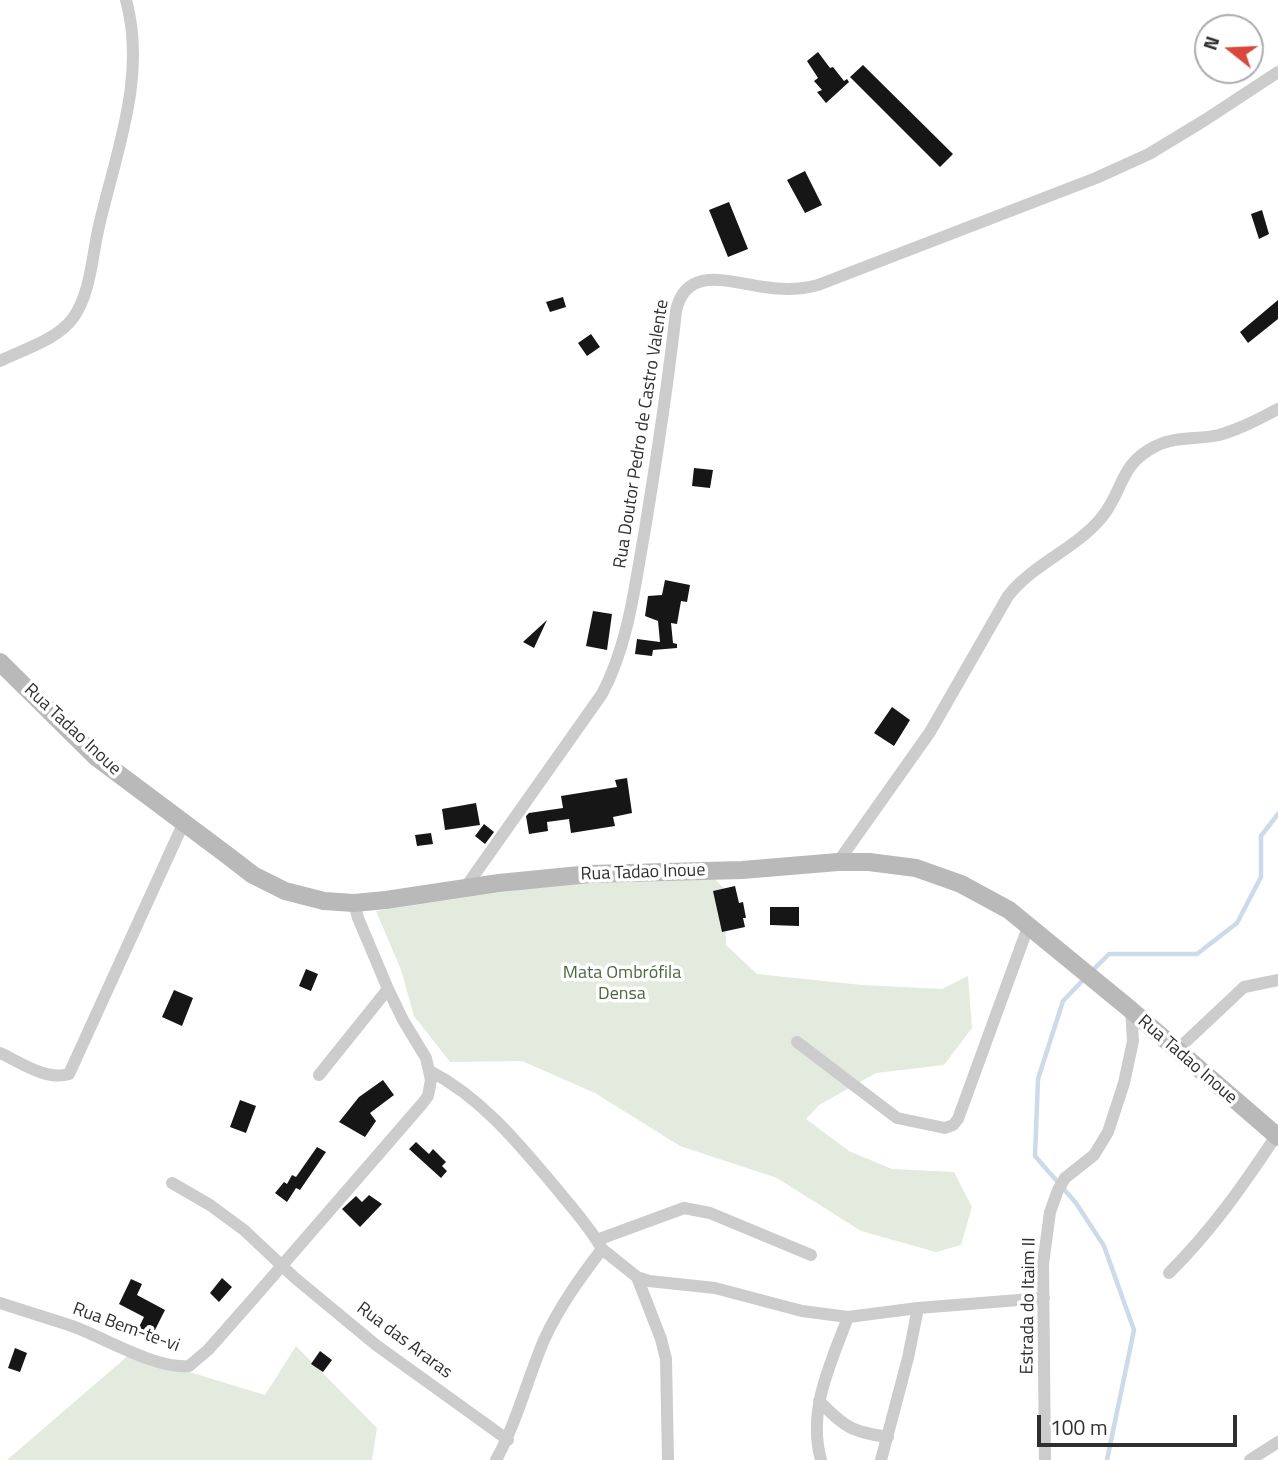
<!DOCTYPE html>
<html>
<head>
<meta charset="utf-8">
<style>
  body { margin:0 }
  #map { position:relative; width:1278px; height:1460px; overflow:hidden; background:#fff; font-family:"Titillium Web",sans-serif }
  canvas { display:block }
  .north { position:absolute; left:1194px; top:14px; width:70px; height:70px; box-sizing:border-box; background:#fff; border:2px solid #acacac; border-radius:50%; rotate:288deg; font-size:19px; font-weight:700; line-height:28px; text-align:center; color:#2f2f2f }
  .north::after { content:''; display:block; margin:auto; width:24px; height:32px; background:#da473e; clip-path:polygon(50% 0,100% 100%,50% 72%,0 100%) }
  .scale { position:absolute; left:1037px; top:1415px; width:200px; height:32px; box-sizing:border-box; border:4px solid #2f2f2f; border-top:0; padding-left:9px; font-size:21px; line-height:24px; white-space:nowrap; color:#2f2f2f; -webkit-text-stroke:5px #fff; paint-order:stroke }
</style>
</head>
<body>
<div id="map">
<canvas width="1278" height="1460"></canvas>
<div class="north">N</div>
<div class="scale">100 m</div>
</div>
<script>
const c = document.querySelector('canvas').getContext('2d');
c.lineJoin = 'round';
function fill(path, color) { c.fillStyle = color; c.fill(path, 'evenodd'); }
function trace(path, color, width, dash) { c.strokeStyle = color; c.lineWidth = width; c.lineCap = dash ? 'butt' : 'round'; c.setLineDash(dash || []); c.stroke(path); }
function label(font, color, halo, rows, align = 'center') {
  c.font = font + ' "Titillium Web",sans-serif'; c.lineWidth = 7; c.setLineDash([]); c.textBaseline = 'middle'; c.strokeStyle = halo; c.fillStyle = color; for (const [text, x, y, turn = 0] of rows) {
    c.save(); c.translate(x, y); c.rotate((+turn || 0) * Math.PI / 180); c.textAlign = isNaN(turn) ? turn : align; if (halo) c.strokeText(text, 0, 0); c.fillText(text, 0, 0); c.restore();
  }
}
fill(new Path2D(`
  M628 873H709L724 888 726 945 757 974 862 985 942 989 968 976 972 1028 944 1065 876 1073 819 1105 806 1119 849 1151 892 1169 954 1172 972 1207 961 1245 936 1252 861 1231 777 1178 680 1146 595 1093 522 1061 450 1062 414 1016 401 970 376 911Z
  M296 1346 377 1428 372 1460H7L130 1354 265 1395Z`), '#e3ebde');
trace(new Path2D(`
  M1090 973 1109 954H1197L1237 923 1261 877V836L1278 814
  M1084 979 1063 1001 1038 1079 1035 1156 1076 1203 1104 1246 1134 1330 1107 1460`), '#ccdaea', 4.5);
fill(new Path2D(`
  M818 52 830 68 833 67 844 81 847 79 849 82 826 103 817 92 822 90 814 81 818 78 807 61Z
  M863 65 953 154 940 167 850 77Z
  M805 171 822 205 805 213 787 180Z
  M729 202 748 249 728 257 709 210Z
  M1262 210 1269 234 1259 239 1251 214Z
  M563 297 566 307 550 312 546 302Z
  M1278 300V319L1248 343 1240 332Z
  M591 334 600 347 587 356 578 343Z
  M694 468 713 470 710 488 692 486Z
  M665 580 690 585 687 602 681 601 677 624 671 623 673 643 677 644V648L653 650 652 656 635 654 637 639 660 642 658 621 645 616 648 596 662 595Z
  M593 611 612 614 607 650 586 646Z
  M547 620 534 648 523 642Z
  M892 707 910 720 894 746 874 733Z
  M627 778 632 813 613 817 615 826 571 833 569 819 547 822 548 831 529 834 526 816 529 813 563 808 561 796 617 787 615 780Z
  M476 803 480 825 445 830 442 809Z
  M484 824 494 832 485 844 475 836Z
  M431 833 433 844 417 846 415 835Z
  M735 886 739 903 743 902 746 918H743L745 927 722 932 713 891Z
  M770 907H799V926L770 925Z
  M306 969 318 974 311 991 299 986Z
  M174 990 193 998 182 1026 162 1017Z
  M383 1080 394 1095 370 1113 376 1121 365 1137 339 1122 359 1097Z
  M240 1100 256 1106 246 1133 230 1127Z
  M416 1142 429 1154 433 1149 446 1162 442 1166 447 1171 441 1178 409 1149Z
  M317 1147 326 1152 300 1190 296 1188 287 1202 275 1193 284 1182 287 1184 292 1175 296 1177Z
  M369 1195 382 1204 360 1227 342 1209 356 1196 362 1202Z
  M222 1278 232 1287 219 1302 210 1293Z
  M131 1279 142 1284 137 1295 165 1310 152 1336 138 1329 144 1317 119 1304Z
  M15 1348 27 1353 20 1372 8 1368Z
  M320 1351 332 1360 323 1372 311 1364Z`), '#161616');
trace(new Path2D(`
  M0 361C24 349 57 340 73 318 91 293 92 255 99 226 116 152 147 76 126 0
  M838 862 930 732 1008 596C1034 563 1076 549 1102 517 1124 490 1119 464 1156 446 1175 436 1198 440 1219 435 1240 429 1259 419 1278 409
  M465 888 602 694C629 643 635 584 645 529 657 456 668 384 676 311 686 264 731 283 764 287 782 290 800 290 818 285L1096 178 1149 154 1205 120 1278 72
  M797 1042 897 1118 945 1128 953 1125 958 1119 1028 927
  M1177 1050 1244 987 1278 980
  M0 1053C20 1062 46 1081 69 1074L184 822
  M430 1071C482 1098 519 1144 556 1188 572 1208 590 1227 602 1249 580 1278 559 1307 544 1340 527 1380 517 1422 496 1460
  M319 1075 388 989
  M172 1183 210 1205 244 1230 295 1278 376 1345 508 1440
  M597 1240 684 1208 710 1213 811 1255
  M602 1249 637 1277 649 1281 715 1288 802 1311 848 1317 918 1308 1044 1298
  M1169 1273C1212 1230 1242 1187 1276 1136
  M637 1277 661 1339 666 1359 668 1460
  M0 1303C24 1311 48 1318 72 1326 105 1338 155 1369 189 1366L208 1350 253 1299 422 1104 428 1096 431 1080 426 1058 403 1020 388 989 358 918 354 903
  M819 1401C845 1427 851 1432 888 1437
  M821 1460C807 1410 831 1363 848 1317
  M881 1460 908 1358 918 1308
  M1045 1460 1043 1264 1050 1212 1058 1190 1065 1178 1094 1155 1108 1132 1124 1083 1133 1041 1131 1010
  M1250 1460 1278 1442`), '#ccc', 12);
trace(new Path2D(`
  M0 662 96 757 227 855 253 875 285 891 324 901 354 903 386 900 499 883 590 874 742 870 838 862H869L916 868 961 884 1009 910 1131 1010 1278 1137`), '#b9b9b9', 18);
label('18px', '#2f2f2f', '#fff', [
  ["Rua Doutor Pedro de Castro Valente",642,434,-81],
  ["Rua Tadao Inoue",72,730,43],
  ["Rua Tadao Inoue",643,873,-2],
  ["Rua Tadao Inoue",1187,1060,41],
  ["Estrada do Itaim II",1029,1306,-89],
  ["Rua Bem-te-vi",126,1328,20],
  ["Rua das Araras",404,1341,37]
]);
label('18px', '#4d683f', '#fff', [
  ["Mata Ombrófila",622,974],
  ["Densa",622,995]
]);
</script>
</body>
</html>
